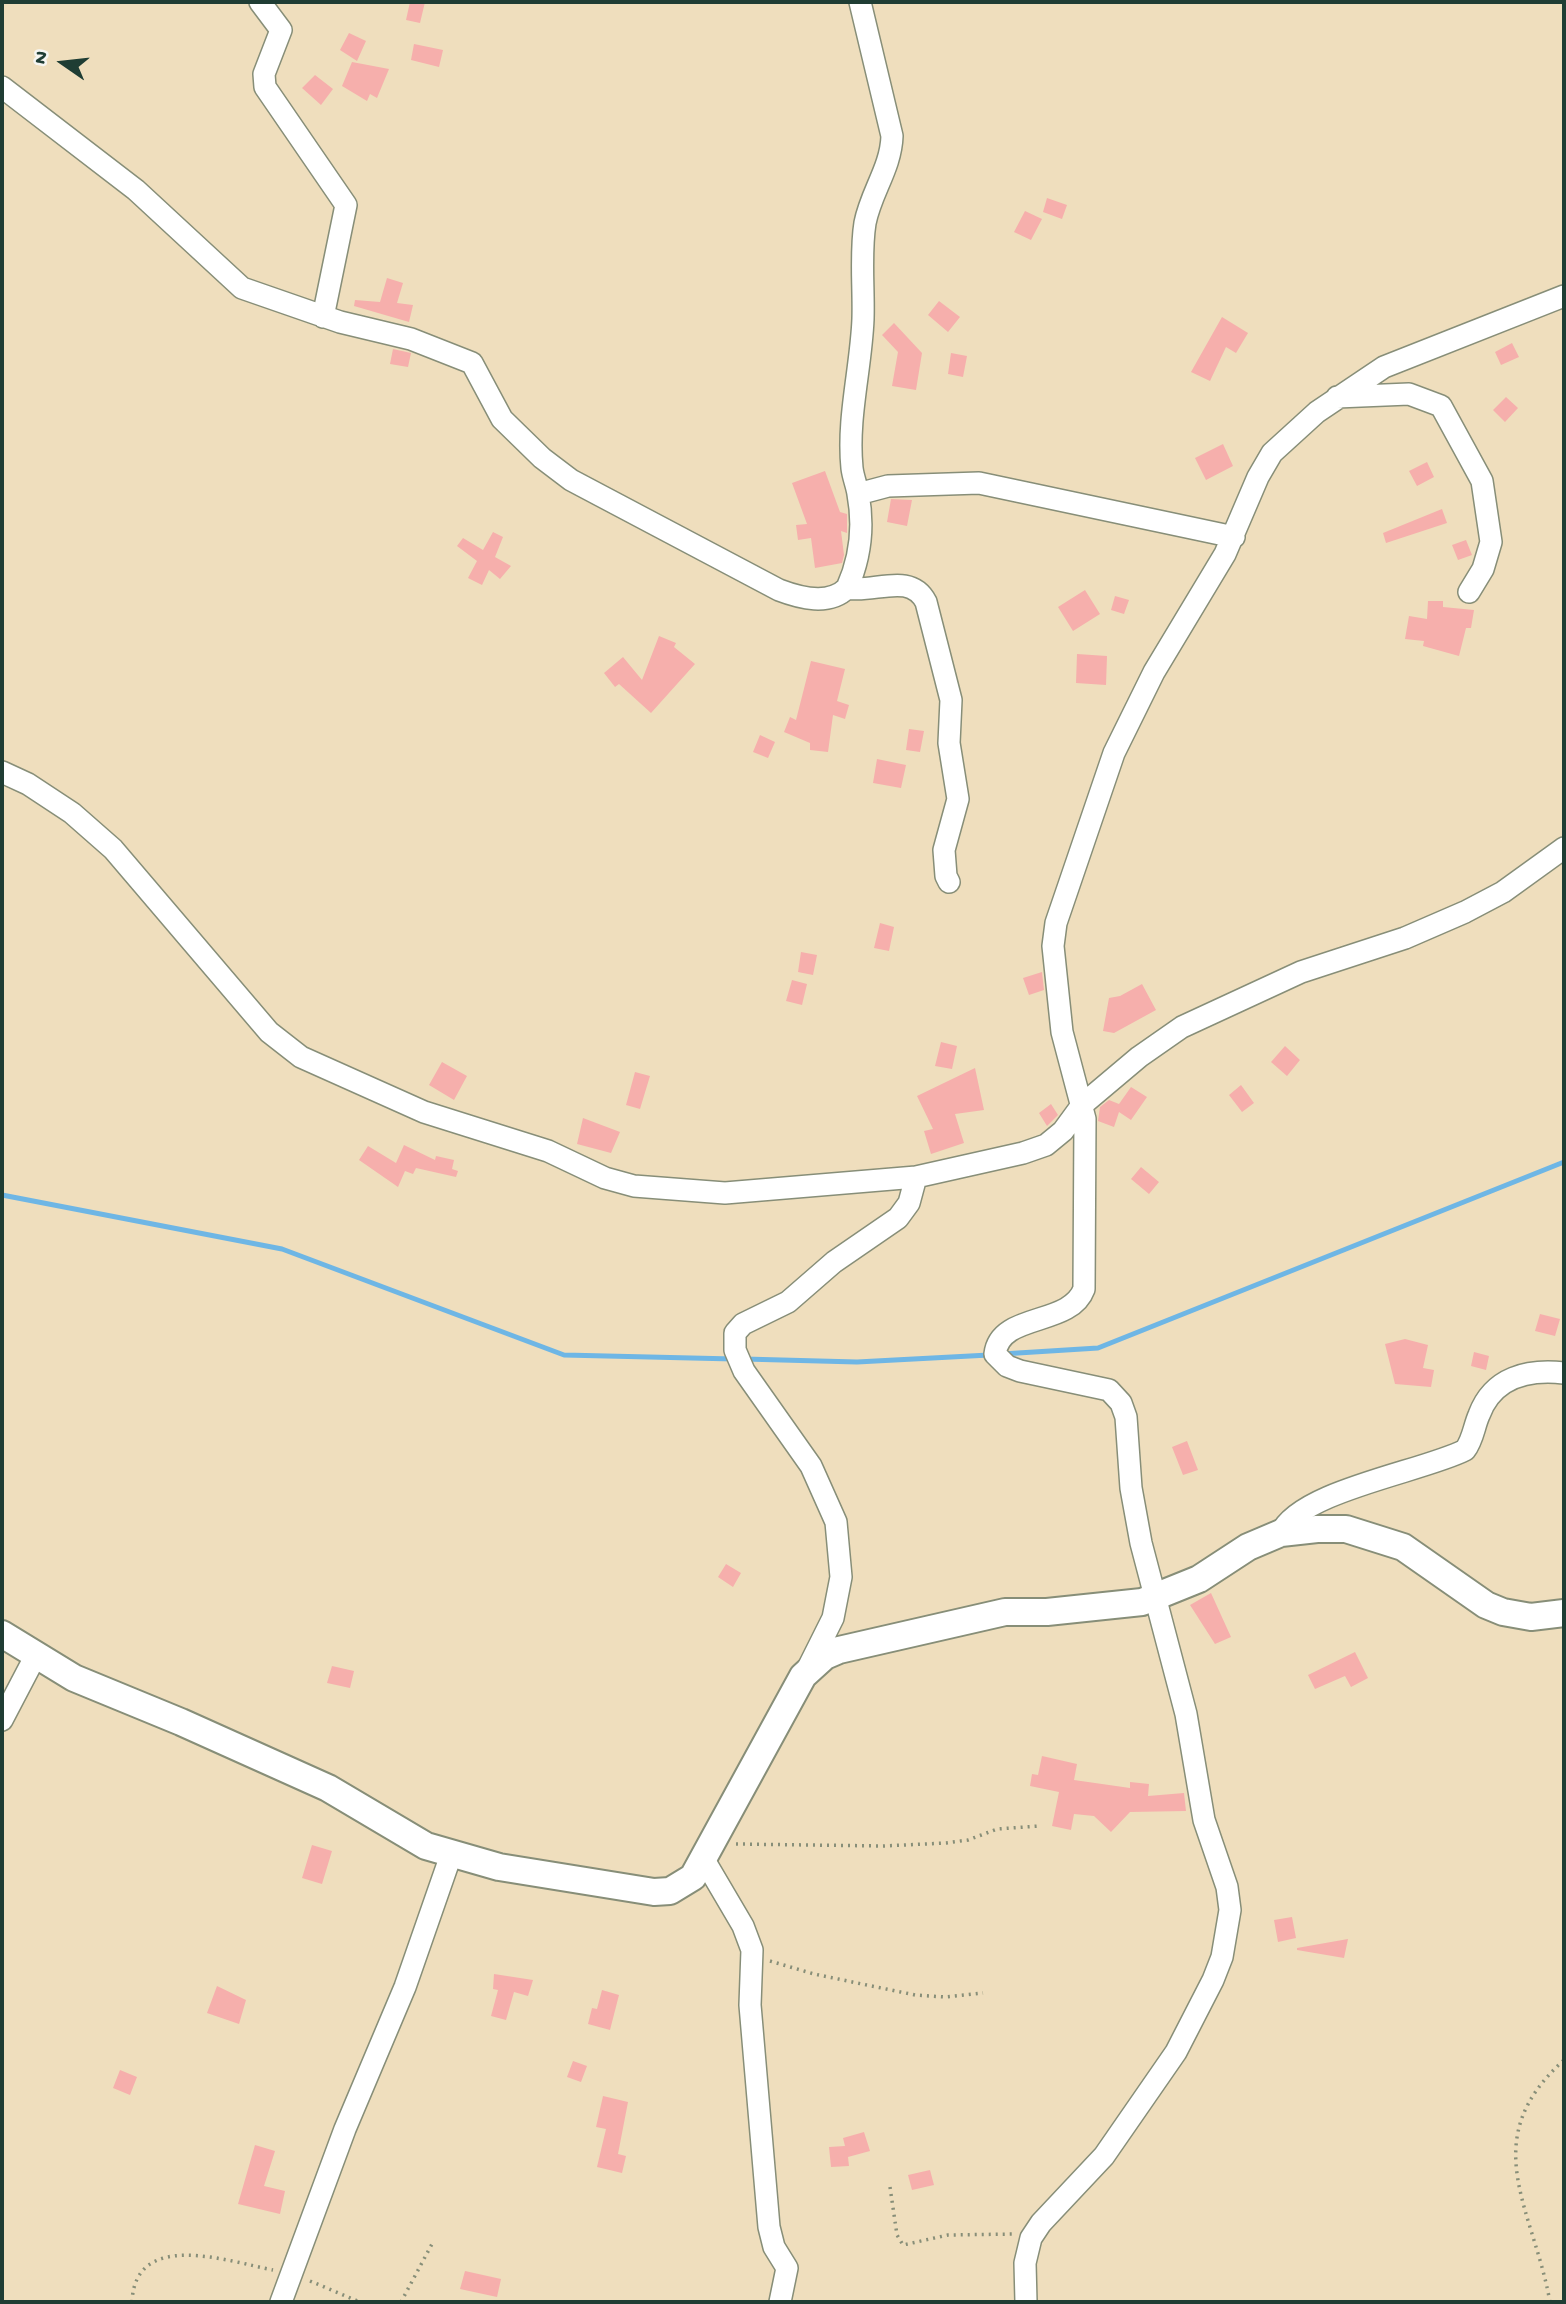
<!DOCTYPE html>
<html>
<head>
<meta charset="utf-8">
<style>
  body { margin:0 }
  #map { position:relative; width:1566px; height:2304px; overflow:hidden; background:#efdebd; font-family:"Gochi Hand",sans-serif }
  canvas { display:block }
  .frame { position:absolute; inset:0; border:4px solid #1f3d34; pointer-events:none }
  .north { position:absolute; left:28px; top:28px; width:70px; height:70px; -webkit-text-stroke:5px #f6f6f2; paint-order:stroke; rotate:284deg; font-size:19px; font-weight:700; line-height:28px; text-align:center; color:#1f3d34 }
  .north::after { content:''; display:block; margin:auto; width:24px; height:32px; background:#1f3d34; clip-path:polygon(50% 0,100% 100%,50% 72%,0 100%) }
</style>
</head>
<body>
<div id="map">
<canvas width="1566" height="2304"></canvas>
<div class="frame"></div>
<div class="north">N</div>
</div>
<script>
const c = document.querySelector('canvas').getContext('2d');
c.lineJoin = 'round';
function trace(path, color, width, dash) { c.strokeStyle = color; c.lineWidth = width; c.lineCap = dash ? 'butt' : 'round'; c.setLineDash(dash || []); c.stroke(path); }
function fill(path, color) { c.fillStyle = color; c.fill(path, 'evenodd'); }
trace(new Path2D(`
  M2 1195 282 1249 564 1355 734 1359
  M1002 1354 1098 1348 1564 1162
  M744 1359 857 1362 989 1355`), '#6eb6e5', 5);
fill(new Path2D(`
  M410 2H425L420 23 406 20Z
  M349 33 366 41 357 61 340 50Z
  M414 44 443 50 439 67 411 60Z
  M352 62 389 69 377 98 370 94 367 101 342 86Z
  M315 75 333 89 321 105 302 88Z
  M1047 198 1067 205 1062 219 1043 212Z
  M1025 211 1042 219 1031 240 1014 232Z
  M387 278 403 283 397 303 413 305 409 322 354 306 355 300 380 302Z
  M939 301 960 317 948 332 928 315Z
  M1222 317 1248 333 1236 353 1226 347 1210 381 1191 372Z
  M894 323 922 353 916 390 892 386 898 352 882 335Z
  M1512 343 1519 357 1501 365 1495 352Z
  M393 349 411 353 408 367 390 364Z
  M951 353 967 356 963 377 948 374Z
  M1506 397 1518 408 1505 422 1493 410Z
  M1223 444 1233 466 1206 480 1195 458Z
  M1427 462 1434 477 1417 486 1409 471Z
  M825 471 840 512 847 514V533L841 531 844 555 842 563 815 568 811 538 798 540 796 525 807 524 792 483Z
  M891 499 912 500 907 526 887 522Z
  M1442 509 1447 523 1386 543 1383 533Z
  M493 532 503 537 495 557 511 566 500 579 489 570 482 585 468 578 477 561 457 546 463 538 483 550Z
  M1466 540 1472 555 1458 560 1452 545Z
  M1085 590 1100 614 1073 631 1058 607Z
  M1115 596 1129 600 1124 614 1111 610Z
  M1428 601H1443V607L1474 610 1471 628H1466L1459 656 1423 646 1424 641 1405 639 1409 616 1427 619Z
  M659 636 676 643 674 647 695 664 651 713 619 684 615 687 604 673 623 657 642 680Z
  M1077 654 1107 656 1106 685 1076 683Z
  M811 661 845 669 837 701 849 705 845 719 833 715 828 752 810 750V743L784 732 790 717 796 720Z
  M909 729 924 731 920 752 906 750Z
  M760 735 775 742 768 758 753 752Z
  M877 759 906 765 901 788 873 783Z
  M880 923 894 927 889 951 874 948Z
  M801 952 817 955 813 975 798 972Z
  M1042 972 1044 990 1029 995 1023 978Z
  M792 980 807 984 802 1005 786 1001Z
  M1142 984 1156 1010 1114 1033 1103 1031 1109 998 1120 996Z
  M941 1042 957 1046 952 1069 935 1066Z
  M1285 1046 1300 1060 1287 1076 1271 1062Z
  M442 1062 467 1076 454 1100 429 1085Z
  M975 1068 984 1110 955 1114 964 1143 931 1154 924 1131 933 1129 917 1096Z
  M635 1072 650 1076 640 1109 626 1105Z
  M1241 1085 1254 1103 1242 1112 1229 1095Z
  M1131 1087 1147 1097 1131 1120 1119 1112 1114 1127 1098 1121 1100 1107 1109 1100 1119 1104Z
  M1051 1104 1058 1115 1047 1126 1039 1113Z
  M583 1118 620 1132 611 1153 577 1144Z
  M404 1145 435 1160 436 1156 454 1160 452 1169 458 1171 456 1177 416 1168 413 1174 405 1171 398 1187 359 1160 368 1146 396 1163Z
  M1141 1167 1159 1182 1149 1194 1131 1179Z
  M1540 1314 1560 1319 1555 1336 1535 1331Z
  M1405 1339 1428 1345 1423 1368 1434 1370 1431 1387 1395 1384 1385 1344Z
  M1474 1352 1489 1356 1486 1370 1471 1366Z
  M1187 1441 1198 1470 1183 1475 1172 1447Z
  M726 1564 741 1573 733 1587 718 1577Z
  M1211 1593 1231 1637 1215 1644 1190 1605Z
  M1355 1652 1368 1678 1351 1687 1345 1676 1315 1689 1308 1675Z
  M332 1666 354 1671 350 1688 327 1683Z
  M1042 1756 1077 1764 1074 1780 1130 1788V1782L1149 1784 1148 1796 1184 1793 1186 1811 1130 1812 1111 1832 1094 1816 1074 1814 1071 1830 1052 1826 1059 1792 1030 1786 1032 1774 1038 1775Z
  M312 1845 332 1851 322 1884 302 1878Z
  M1292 1917 1296 1938 1278 1942 1274 1920Z
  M1348 1939 1344 1958 1297 1950V1948Z
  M494 1974 533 1980 528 1996 514 1992 506 2020 491 2016 498 1990 493 1989Z
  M217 1986 246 2000 239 2024 207 2013Z
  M602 1990 619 1995 610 2030 588 2024 592 2008 597 2009Z
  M573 2061 587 2066 581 2082 567 2077Z
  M120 2070 137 2077 130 2095 113 2088Z
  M603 2096 628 2102 618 2154 626 2156 622 2173 597 2167 606 2129 596 2127Z
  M864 2132 870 2151 848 2157 849 2166 831 2167 829 2147 845 2146 843 2138Z
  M255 2145 275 2151 264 2186 285 2191 280 2214 238 2204Z
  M930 2170 934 2185 912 2190 908 2175Z
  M465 2271 501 2279 497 2297 460 2289Z`), '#f6afac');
const minor = new Path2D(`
  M260 2 281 30 264 74 265 87 346 205 323 317
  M2 87 136 190 242 288 340 322 411 339 472 363 502 419 542 458 571 480 779 590C800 598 829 606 847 588 860 559 864 526 858 494 857 486 853 477 852 468 847 418 861 369 863 319 864 287 860 254 865 223 871 192 891 168 892 136L860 2
  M1337 397 1409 394 1441 406 1482 481 1491 542 1483 569 1469 592
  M858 494 888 486 979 483 1234 537
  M847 588C873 594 910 571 926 602L951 700 949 743 958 799 944 850 946 876 949 882
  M2 772 28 784 72 813 113 849 269 1032 301 1057 424 1112 548 1151 605 1178 634 1186 725 1193 916 1177 1023 1153 1046 1145 1063 1131 1082 1105 1139 1057 1182 1027 1301 972 1405 938 1465 912 1503 892 1564 848
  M1281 1533C1299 1491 1425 1471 1465 1450 1473 1440 1474 1426 1479 1415 1493 1377 1528 1369 1564 1373
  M808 1668 833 1618 841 1577 836 1522 811 1466 744 1371 735 1350V1333L743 1324 788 1302 834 1262 898 1218 909 1203 916 1177
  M2 1720 36 1655
  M703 1858 743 1926 752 1950 750 2005 769 2227 774 2247 787 2268 780 2302
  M281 2302 345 2129 405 1987 451 1855
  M1026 2302 1025 2263 1031 2238 1041 2223 1104 2156 1176 2052 1213 1980 1222 1957 1230 1910 1227 1887 1204 1820 1186 1714 1141 1543 1131 1488 1126 1417 1121 1403 1109 1390 1020 1371 1007 1366 995 1354C1000 1312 1070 1327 1084 1289L1085 1119 1062 1032 1053 946 1056 923 1114 753 1154 672 1225 554 1258 477 1272 453 1317 412 1384 367 1564 296`);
const tertiary = new Path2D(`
  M2 1634 74 1678 181 1722 328 1788 426 1846 499 1867 654 1892 670 1891 693 1877 803 1676 825 1656 839 1650 1005 1612H1047L1142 1602 1199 1579 1248 1547 1281 1533 1317 1529H1346L1403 1547 1486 1605 1503 1612 1531 1617 1564 1613`);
trace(minor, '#878e78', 24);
trace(tertiary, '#878e78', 30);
trace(new Path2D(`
  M736 1844 883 1846 946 1843 968 1840 997 1829 1039 1826
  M770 1961 814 1974 915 1995 945 1997 983 1993
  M890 2187 897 2235 903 2245 948 2235 1014 2234
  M310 2281 360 2302
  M132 2302C135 2229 227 2261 273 2270
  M401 2302 432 2244
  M1550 2302C1533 2207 1475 2140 1564 2060`), '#878e78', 3.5, [2, 5]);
trace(minor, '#fff', 21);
trace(tertiary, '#fff', 26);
</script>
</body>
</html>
